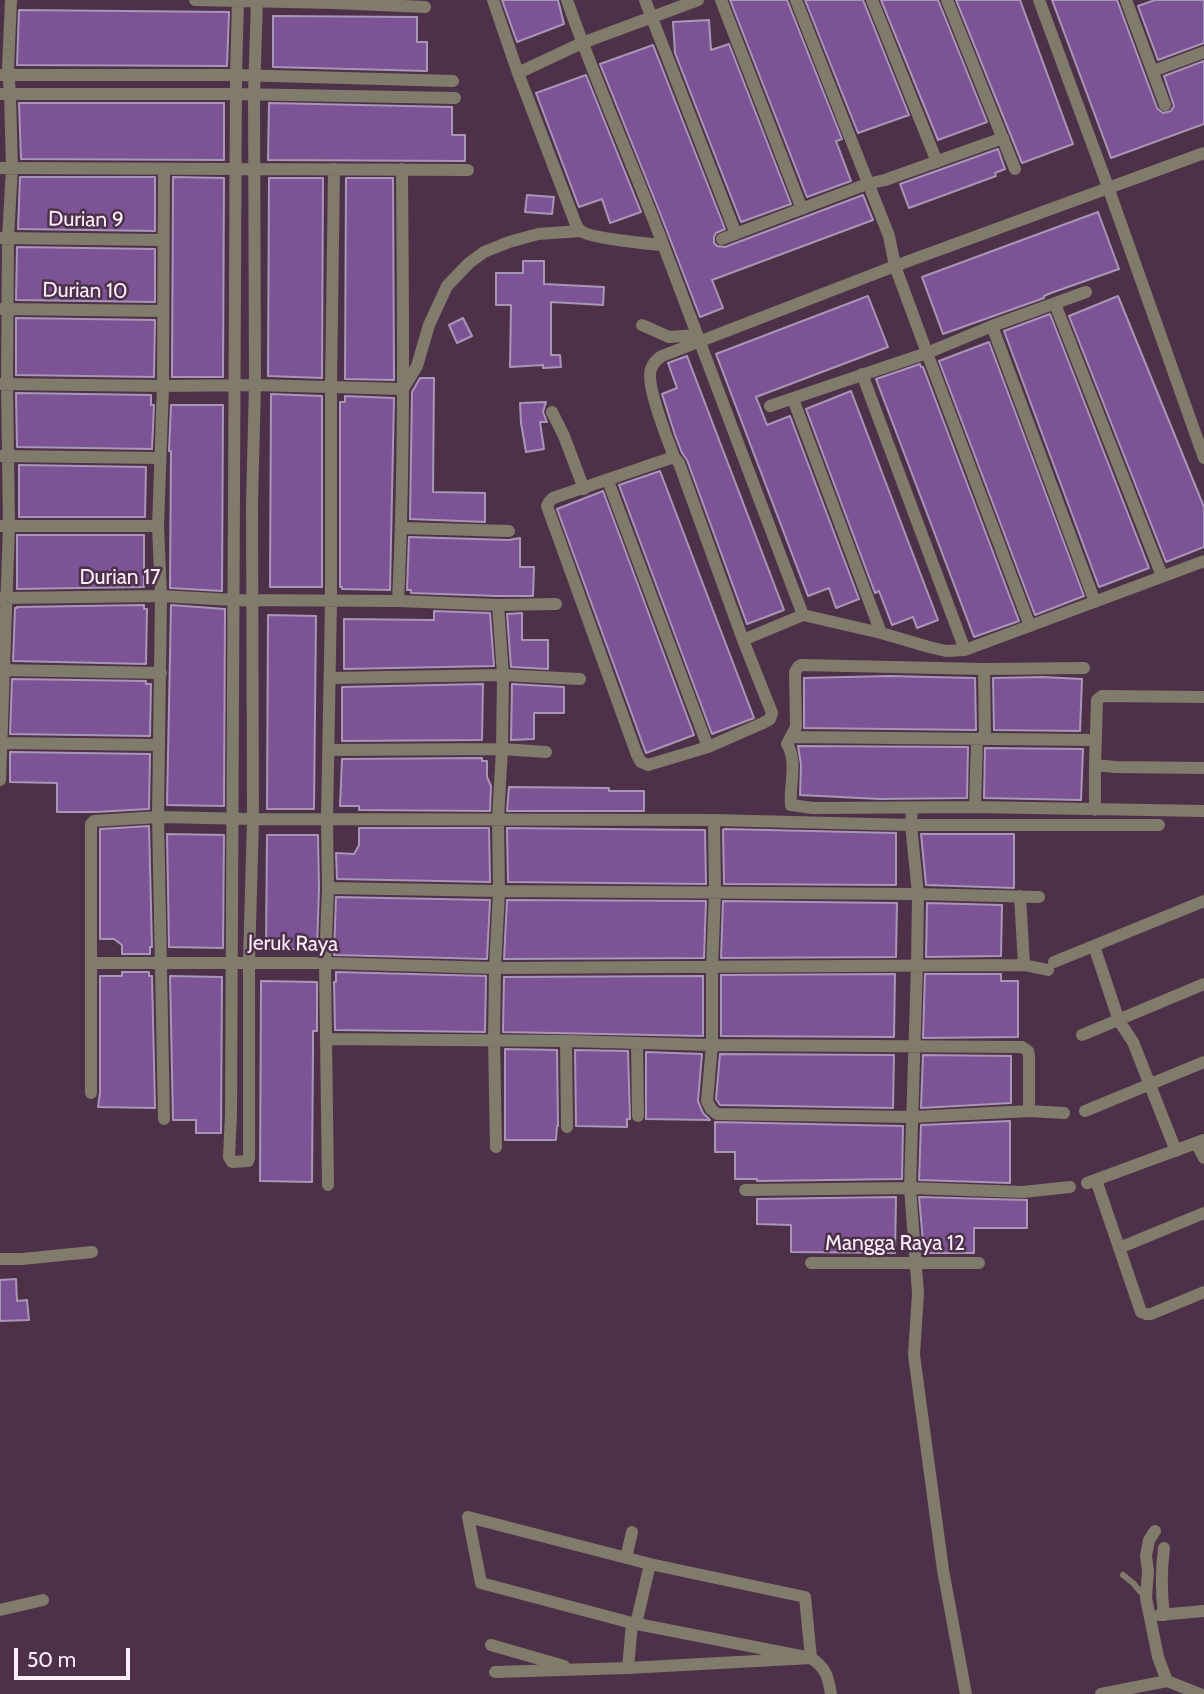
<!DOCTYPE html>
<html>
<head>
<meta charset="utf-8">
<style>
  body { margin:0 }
  #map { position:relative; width:1204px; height:1694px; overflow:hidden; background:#4c3149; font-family:Cabin,sans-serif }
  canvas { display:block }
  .scale { position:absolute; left:14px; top:1648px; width:116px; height:32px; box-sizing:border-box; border:4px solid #feedfb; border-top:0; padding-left:9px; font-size:21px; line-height:24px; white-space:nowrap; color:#feedfb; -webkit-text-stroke:5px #4c3149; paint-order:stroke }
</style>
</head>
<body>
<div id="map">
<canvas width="1204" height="1694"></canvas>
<div class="scale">50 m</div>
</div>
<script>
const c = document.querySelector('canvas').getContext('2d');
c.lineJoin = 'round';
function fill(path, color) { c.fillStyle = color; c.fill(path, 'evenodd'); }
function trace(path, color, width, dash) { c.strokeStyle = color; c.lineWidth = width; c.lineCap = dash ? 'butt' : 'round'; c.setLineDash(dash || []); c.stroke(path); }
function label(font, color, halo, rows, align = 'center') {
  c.font = font + ' Cabin,sans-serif'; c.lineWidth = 5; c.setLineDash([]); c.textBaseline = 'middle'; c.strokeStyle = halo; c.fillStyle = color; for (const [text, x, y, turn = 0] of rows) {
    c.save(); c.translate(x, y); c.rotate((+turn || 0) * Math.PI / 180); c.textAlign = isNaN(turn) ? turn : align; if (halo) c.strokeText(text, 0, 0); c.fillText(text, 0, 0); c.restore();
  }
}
const building = new Path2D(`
  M502 0H558L564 24 517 42Z
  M730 0H787L842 139 836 141 851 181 807 197Z
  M805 0H863L909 115 858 133Z
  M881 0H938L987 122 938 140Z
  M956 0H1020L1073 144 1022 163Z
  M1052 0H1117L1157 108 1163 113 1171 111 1174 106 1164 76 1204 61V124L1111 158Z
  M1155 0H1204V43L1158 60 1138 6Z
  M19 10 229 12 227 66 17 65Z
  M273 16 417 17V42H427V71L273 67Z
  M709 20 711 50 729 44 791 204 741 222 675 53 673 22Z
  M653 45 725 229 716 233 714 237V243L717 246 725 247 863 195 873 220 712 280 723 308 700 317 660 213 600 64Z
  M586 75 641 212 610 223 602 199 579 207 536 93Z
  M19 103H224V160L21 159Z
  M269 103 452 107V135H465V161L268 160Z
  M998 149 1005 169 995 173 996 176 909 208 900 184Z
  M20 177H155V231L18 229Z
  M173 177 224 178 223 377H172Z
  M269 178H323L322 378 268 376Z
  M346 178H393L394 380 345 379Z
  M527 195 554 197 552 214 525 212Z
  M1098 212 1119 269 1051 293 1044 296V298L943 334 922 277Z
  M17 247 155 249V302L16 300Z
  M523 261H544V284L604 287 603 305 551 302V355H560L561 367 543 368V365L510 367 511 305H496V273H523Z
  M868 296 888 347 756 397 767 425 790 416 859 599 836 608 829 588 808 596 716 354Z
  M1118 296 1204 507V547L1166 562 1069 316Z
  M1050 314 1149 568 1099 587 1004 331Z
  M16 318 155 320 154 377 16 375Z
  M463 318 472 336 457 343 449 325Z
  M989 342 1084 596 1035 615 939 361Z
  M687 356 784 610 747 624 687 460 682 453 675 435 662 394 677 388 668 363Z
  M920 364 921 367H923L1019 621 974 637 876 379Z
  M420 378H434L433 492 485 493V522L410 519 412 392Z
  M851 391 938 620 917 628 913 617 892 625 879 591 875 593 806 409Z
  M16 393 151 395V405H154L152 449 17 447Z
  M271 394 322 396V587H270Z
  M345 396 394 398 390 590 342 589V587H340V402H345Z
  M546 402 543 412 547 422H540L544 449 526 452 521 423 520 403Z
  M171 405H223L222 591 170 588 171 451H169Z
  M19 465 146 467 145 517H19Z
  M660 471 754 718 712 734 619 485Z
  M603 491 694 735 646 753 557 509Z
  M17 535H144V587L17 589Z
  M409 537 509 540 520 538V567H534L533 596H498L411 593V590H407Z
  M144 605V609H147L146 664 13 661 15 608H17V607Z
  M171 605 225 609 224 806 167 805Z
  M434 611 490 613 494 666 344 669V619L434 620Z
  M522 613V640H548V669L511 667 507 614Z
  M268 615 316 616 314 809H267Z
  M889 676 975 678 976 730 804 728V678Z
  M1043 677 1082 679 1080 731 994 730 993 678Z
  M12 679 146 681V684H151L150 736 10 734Z
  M483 684 482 740 342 741V687Z
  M512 684 564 687V713H534V739L511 740Z
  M798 746 968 747 967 798 880 799 800 795 801 765Z
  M985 748 1083 749 1081 800 984 798Z
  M10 752 150 754 149 809 96 812H57V783L10 782Z
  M482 758V761H487V777L491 786 490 811 359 810V806H340L342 759Z
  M509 787 609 788V791H644V811H507Z
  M149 826 152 947H150V954H122V945L114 939H100V829Z
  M359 828H489L490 882 337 879 336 853 354 854 359 845Z
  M507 828 705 830 706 884 508 882Z
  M725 829 896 833V885L724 884 723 830Z
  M167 834 224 835 223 948 169 947Z
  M921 834H1014V888L926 885Z
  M267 835H318L319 888 317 949H266Z
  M336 897 490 900 487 959 334 955Z
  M507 900 706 901 704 958 504 959Z
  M723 901 897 903 896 957 721 958Z
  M927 903 1002 905 1001 956 926 957Z
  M122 972H149V976H152L155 1108 98 1107 100 1093V976H122Z
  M336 972 486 976 485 1032 335 1030 334 982H336Z
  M895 974 894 1037 721 1036V975Z
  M925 974H1001V981H1018V1037L923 1038Z
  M170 976 222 977 221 1133H196V1120H173Z
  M703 976V1036L503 1032 504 977Z
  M261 981 317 982V1031H313V1047L312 1182 260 1181Z
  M505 1049 557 1050 558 1126H557L556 1140H505Z
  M575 1050 628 1051 630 1119H627V1127L576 1126Z
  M646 1052 702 1054 698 1101 703 1113 710 1120 646 1119Z
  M720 1054 894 1055 893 1108 720 1105 716 1099Z
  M923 1055 1011 1056V1103L921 1108Z
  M1010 1121V1183L919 1180 921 1125Z
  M715 1122 903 1126 902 1179 757 1181V1179H735V1152H715Z
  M896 1197 895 1253 791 1252V1225L757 1224V1199Z
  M919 1197 1027 1200V1228H974V1253H924Z
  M16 1279 17 1301 27 1300 29 1320 0 1321V1280Z`);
fill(building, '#7c5496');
trace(building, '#a996b7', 2);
trace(new Path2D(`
  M1123 1575 1133 1583 1145 1597`), '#807b6b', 6);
trace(new Path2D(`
  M195 0 334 3 425 7
  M238 0 236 75 231 1114 229 1157 232 1162 248 1161 249 1158V962L253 819 252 503 255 385 254 94 257 0
  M493 0 518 73 582 43 698 0
  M567 0C596 84 633 164 664 247 711 370 756 493 803 615
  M645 0 736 234
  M721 0 802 209
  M796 0 889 236 895 266 927 353 1030 626
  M872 0 937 162
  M947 0 1015 169
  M1039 0 1108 187 1204 458
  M1126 0 1165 105
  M1153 71 1204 52
  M518 73 575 222C576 224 578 229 581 231 589 238 649 244 663 245
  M0 75H236L453 81
  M0 94H236L455 98
  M0 168 468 170
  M0 238 163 240
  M722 239 867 184 885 180 1003 138
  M1055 304 1162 576
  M2 309 162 311
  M642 325 669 337 697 335
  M992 326 1095 602
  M862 374 965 650
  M0 384 163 386 255 385 403 389 417 366 429 325 447 286 469 263 484 252 509 242 538 234 581 231
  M793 399 881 633
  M770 406 927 353 992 326 1086 292
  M552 412 564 436 584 489
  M0 456 159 458
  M674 457 679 463 743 640 772 713 770 719 763 723 708 747 648 765 641 762 637 755 547 506 549 502 553 498Z
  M674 457C668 440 645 384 651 369 653 363 657 359 662 356L895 266 1204 153
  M608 481 708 747
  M0 526H158
  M402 528 509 531
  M0 598 161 596 234 600 398 601 498 605 556 604
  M398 601C405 457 403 313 402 169
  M743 640 803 615 881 633 929 647 946 651 965 650 1204 561
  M1084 668 984 669 801 665 798 667 795 672 796 727 787 744C798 761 789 786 791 805L813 808 975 807 1204 811
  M984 669 985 739
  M0 670 161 673
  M330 678 503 675 580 679
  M791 737 1096 740
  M3 743 159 745
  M329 750 502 749 546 752
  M1095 765 1097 700 1102 696 1204 697
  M0 780 9 526 7 384 8 238 12 168 10 94 8 68 11 0
  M975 807 977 739
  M912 808 911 825 918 894 917 965 910 1188 918 1293 914 1355 943 1570 966 1694
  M1095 810V765L1115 767 1204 768
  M714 820 715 892 712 968V1045L707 1101 711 1109 717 1114 912 1117 1029 1111 1064 1113
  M328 888 499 891 918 894 1039 897
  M1020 896 1024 965
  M1094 946 1119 1021 1133 1042 1176 1151
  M1054 962 1204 901
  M91 963H325L495 968 1024 965 1048 970
  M1082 1035 1204 984
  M326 1039 566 1041 712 1045 1022 1047 1028 1051 1029 1056V1111
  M566 1041 567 1127
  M637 1043 638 1116
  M91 1093V824L94 821 158 817 253 819 714 820 911 825H1159
  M1085 1111 1204 1062
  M164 1119 158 817 161 596 158 526 163 386 164 169
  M1196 1143 1204 1158
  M496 1147 494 1040 495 968 499 891 498 819 502 749 503 675 498 605
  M1096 1180 1141 1312 1146 1314H1151L1204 1292
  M1087 1183 1204 1140
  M328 1185 325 963 328 888 327 819 331 602V387L334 169
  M745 1190 910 1188 1023 1192 1070 1187
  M1119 1248 1204 1213
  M0 1259H22L92 1252
  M811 1263H979
  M468 1517 650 1564 805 1597 811 1658 632 1623 481 1583Z
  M1155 1531 1149 1540 1146 1556 1148 1571 1146 1598 1158 1657 1167 1681
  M1164 1548C1161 1571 1161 1592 1164 1615
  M626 1558 632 1532
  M0 1610 43 1600
  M1159 1615 1204 1611
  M636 1624 650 1564
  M491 1645 564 1666
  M628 1668 632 1623
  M495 1672 628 1668 811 1658C826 1668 828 1676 831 1694
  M1101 1694 1167 1681 1200 1694`), '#807b6b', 12);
label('21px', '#feedfb', '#4c3149', [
  ["Durian 9",86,220,1],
  ["Durian 10",85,291,1],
  ["Durian 17",120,578],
  ["Jeruk Raya",293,944,1],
  ["Mangga Raya 12",895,1244]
]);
</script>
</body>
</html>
